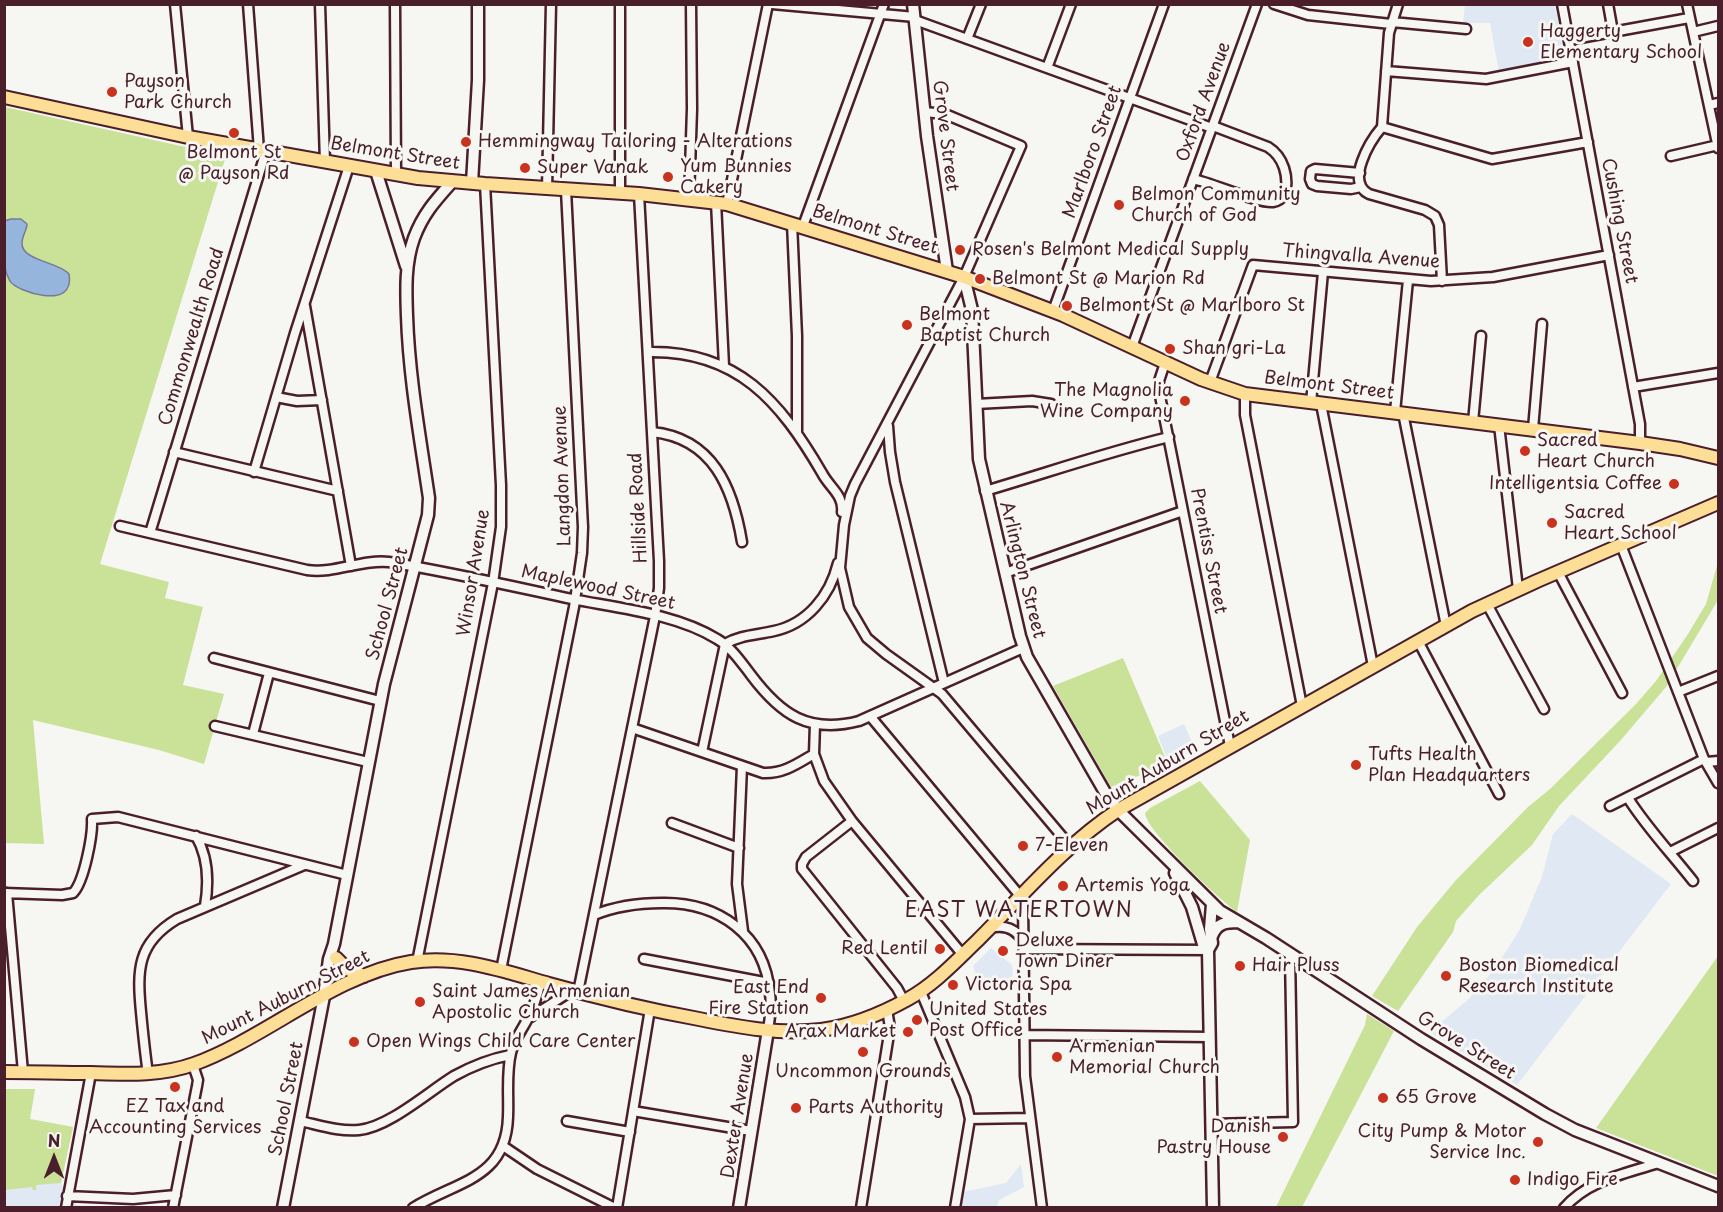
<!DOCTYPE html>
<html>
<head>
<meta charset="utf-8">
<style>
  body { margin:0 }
  #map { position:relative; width:1723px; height:1212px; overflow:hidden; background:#f6f6f2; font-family:"Playpen Sans",sans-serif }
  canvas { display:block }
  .frame { position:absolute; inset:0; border:6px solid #4a1f2b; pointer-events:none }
  .north { position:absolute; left:24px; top:1128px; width:60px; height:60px; -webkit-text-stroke:4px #f6f6f2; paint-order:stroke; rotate:0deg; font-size:16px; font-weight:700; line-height:24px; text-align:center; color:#4a1f2b }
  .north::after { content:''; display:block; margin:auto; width:21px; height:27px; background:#4a1f2b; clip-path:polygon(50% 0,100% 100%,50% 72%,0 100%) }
</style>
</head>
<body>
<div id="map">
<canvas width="1723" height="1212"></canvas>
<div class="frame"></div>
<div class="north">N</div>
</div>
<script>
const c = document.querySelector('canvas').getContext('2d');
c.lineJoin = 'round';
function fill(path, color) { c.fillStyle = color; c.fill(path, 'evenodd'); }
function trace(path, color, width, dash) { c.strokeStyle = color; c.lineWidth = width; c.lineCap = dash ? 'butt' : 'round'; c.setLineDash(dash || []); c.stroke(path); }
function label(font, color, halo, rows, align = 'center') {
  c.font = font + ' "Playpen Sans",sans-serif'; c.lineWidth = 6; c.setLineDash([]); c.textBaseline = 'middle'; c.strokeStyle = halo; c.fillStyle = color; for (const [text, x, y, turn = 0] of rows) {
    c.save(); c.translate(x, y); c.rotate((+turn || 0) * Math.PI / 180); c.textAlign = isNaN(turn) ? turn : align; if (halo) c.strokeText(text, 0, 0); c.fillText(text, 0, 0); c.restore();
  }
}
fill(new Path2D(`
  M1465 5H1555L1565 59 1499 72 1490 23H1463Z
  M1184 724 1195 749 1169 763 1158 736Z
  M1572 814 1671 884 1517 1085 1429 1032 1469 999 1492 972 1507 950 1520 929 1542 877 1553 834Z
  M991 948 1012 965 1013 982 978 981 973 966Z
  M5 1089H35L30 1119 73 1127 61 1183 71 1203 85 1207 5 1208Z
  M1021 1164 1024 1187 999 1200 997 1207H961L963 1192 1006 1183Z`), '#e0e8f3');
fill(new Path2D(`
  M5 107 226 156 100 564 169 582 165 598 203 607 183 685 224 694 204 764 159 750 33 720 44 844 5 843Z
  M1718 562V600L1666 687 1620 741 1559 806 1532 845 1479 895 1456 921 1453 932 1398 1011 1372 996 1417 927 1456 880 1528 807 1550 789 1636 704 1656 681 1688 634 1706 604Z
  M1123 658 1168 764 1111 787 1053 686Z
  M1200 781 1250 840 1237 912C1219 899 1146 831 1145 813L1150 808Z
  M1718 956V1176L1596 1128Z
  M1367 1014 1394 1031 1302 1207H1276L1365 1025Z
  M5 1089H35L30 1119 73 1127 61 1183 36 1185V1190H33L32 1187 5 1190Z`), '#c9e298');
const water = new Path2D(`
  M11 219H21L27 224C27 230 22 236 22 243 21 261 60 262 69 274 76 312 15 291 10 281 0 264 4 240 4 221Z`);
fill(water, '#95b5dd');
trace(water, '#777996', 1.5);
const minor = new Path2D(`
  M175 4 188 137
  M248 4 259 150
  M320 4 325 162
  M395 4 396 174
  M620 4V193
  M772 4 915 17
  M1274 4 1308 15 1391 24
  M1562 4 1640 424V443
  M1608 4 1613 32
  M1687 4 1718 148
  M915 20 1212 128
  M1392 22 1466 29
  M1693 32 1718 26
  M967 39 981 4
  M1569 40 1689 18
  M1047 68 1071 4
  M1386 71 1486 79 1573 62
  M1709 105 1718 103
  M924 112 945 114 1021 146 964 277 855 484 850 496 844 525 840 568 849 607 867 638 886 654 942 694 1071 847
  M1382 127C1370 141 1345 182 1369 194L1425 210 1435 216 1439 225 1442 281
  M1382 127 1492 159 1588 142
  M1382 127 1389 33 1398 4
  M1671 156 1718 145
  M1360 173 1315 169 1311 171 1310 179 1312 184 1317 186 1351 189 1361 187
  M1193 179C1212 183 1260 204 1273 202 1279 201 1282 198 1285 194 1289 177 1284 157 1268 147L1213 126
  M547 189 551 4
  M689 199 692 109 691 4
  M716 202 724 366
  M727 204 768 4
  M792 223 797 336V433
  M803 226 884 4
  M305 306 351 566
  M1053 311 1164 4
  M1132 347 1257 4
  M648 352C737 350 780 401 822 473 829 487 844 495 842 512
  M1165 363 1159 381V391L1230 746
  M1210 382 1253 265 1431 281 1493 277 1609 255
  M1633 387 1718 373
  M1245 394V415L1302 706
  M276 397 297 401 322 400
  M1311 403 1323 272
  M976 404 1032 401 1051 404
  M1321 404 1373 666
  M1395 412 1408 280
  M1403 413 1446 626
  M1473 422 1481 336
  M1499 425 1518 589
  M888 426 890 452 895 482 944 683
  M1533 429 1542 324
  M652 432C713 438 733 488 742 542
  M174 452 338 491
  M254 472 295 333 349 166
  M985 491C1046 473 1107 452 1169 437
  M120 526 307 570C335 574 361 559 389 562 450 572 511 586 572 599 618 608 677 614 717 639 731 647 741 662 751 675 781 715 809 734 859 721L1023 648
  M150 533 266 151
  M1621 545 1704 759 1718 783
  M1558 572 1622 693
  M1005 573 1183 511
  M1487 604 1544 709
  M1418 641 1499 794
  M214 658 380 701
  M1678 692 1718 676
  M870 716 1021 897 1023 903 1025 1076 1042 1208
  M815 724 814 754 824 781 852 821 963 955
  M215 726 368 762
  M632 728 763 773C783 774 797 764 814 754
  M253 734 269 673
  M702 752 725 644C740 635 757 635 774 631 807 624 830 596 838 563
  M1706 762 1718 761
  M742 766 737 884 743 931
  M1628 798C1647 828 1671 853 1693 881
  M1610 806 1704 759
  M852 821 806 857 802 864V869L897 988 904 1001
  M672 823 739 848
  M196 836C209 858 209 882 205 906
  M1670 852 1718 828
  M4 893 62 895 73 893C84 882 93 835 92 819L118 817 347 875
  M7 893 23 1072
  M594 915C616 906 638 903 662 903 718 902 765 934 770 994 772 1006 770 1018 768 1030
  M990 928C1005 924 1017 929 1024 943
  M1024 949 1208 950
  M644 959 769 983
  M417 962 493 583 501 527V485L485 184
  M501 970 574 607 582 553 583 527 566 190
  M578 992 655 616 659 588V561L639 194
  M921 992 965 1097 970 1119 955 1208
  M529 1018 573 990
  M1024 1035 1209 1037
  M148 1074C145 1053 143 1033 141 1012 137 970 137 943 177 919L304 865
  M633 1111 751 1131
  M970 1119 1030 1118
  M300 1121C319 1125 339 1132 359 1130 389 1127 428 1092 454 1076 472 1066 490 1059 510 1055
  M567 1121 630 1132
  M1211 1124 1293 1122 1290 955
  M503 1146 537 1169 615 1208
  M67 1196 133 1199 176 1195
  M66 1208 91 1073
  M173 1208 197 1086 198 1080 193 1065
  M413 1208C456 1181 506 1180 508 1117 509 1096 506 1073 511 1053 514 1039 523 1029 529 1016 535 1005 538 993 541 981
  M617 1208 650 1009
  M861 1208 890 1028 887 1009
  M1564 1208C1588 1180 1625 1174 1658 1163`);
const tertiary = new Path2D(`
  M913 4 927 136 947 271
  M376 171 406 266
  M472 183 478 80V4
  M964 277 972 310 979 459 1020 636 1027 657 1106 794 1118 810 1220 911 1266 938 1421 1039 1545 1114 1575 1130 1718 1186
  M1175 873 1192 907 1203 944 1208 950 1213 1208
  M1212 936C1217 923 1226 922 1238 922
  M1208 950 1212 943 1210 929 1212 904
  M283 1208 324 996 329 959 334 944 384 684 428 515 429 498C420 437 409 377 407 316 406 290 405 263 414 238 423 214 435 201 452 182
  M739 1208 768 1030`);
const primary = new Path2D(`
  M4 97 188 137 418 178 485 184 639 194 727 204 964 277 1063 315 1201 379 1245 394 1640 443 1680 449 1718 458
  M336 958 347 969 364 976
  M4 1072C33 1072 62 1073 91 1073 126 1074 161 1076 194 1064 266 1038 335 974 411 962 460 955 503 971 549 984 599 998 649 1010 699 1019 739 1027 780 1035 821 1030 852 1026 881 1014 908 999 935 984 956 961 978 940 1023 895 1065 845 1118 810L1472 611 1537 581 1718 503`);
trace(minor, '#4a1f2b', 13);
trace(tertiary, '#4a1f2b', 15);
trace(primary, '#4a1f2b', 16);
trace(minor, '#f6f6f2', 8);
trace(tertiary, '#f6f6f2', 10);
trace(primary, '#fdde96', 12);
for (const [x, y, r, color] of [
  [1528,42,6,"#c8321e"],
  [112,92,6,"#c8321e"],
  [234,133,6,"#c8321e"],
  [466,142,6,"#c8321e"],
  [525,168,6,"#c8321e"],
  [668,177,6,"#c8321e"],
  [1119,205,6,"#c8321e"],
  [960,250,6,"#c8321e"],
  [980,279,6,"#c8321e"],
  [1067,306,6,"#c8321e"],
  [907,325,6,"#c8321e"],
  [1170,349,6,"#c8321e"],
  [1185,401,6,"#c8321e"],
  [1525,451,6,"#c8321e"],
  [1674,484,6,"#c8321e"],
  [1552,523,6,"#c8321e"],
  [1356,765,6,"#c8321e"],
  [1023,846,6,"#c8321e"],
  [1063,886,6,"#c8321e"],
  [940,949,6,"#c8321e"],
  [1003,951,6,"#c8321e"],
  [1240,966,6,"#c8321e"],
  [1446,976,6,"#c8321e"],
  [953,985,6,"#c8321e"],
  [821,998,6,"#c8321e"],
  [420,1002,6,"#c8321e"],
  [917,1020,6,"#c8321e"],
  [908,1032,6,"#c8321e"],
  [354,1042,6,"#c8321e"],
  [863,1052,6,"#c8321e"],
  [1057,1057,6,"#c8321e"],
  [175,1087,6,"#c8321e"],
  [1383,1098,6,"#c8321e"],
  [796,1108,6,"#c8321e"],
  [1283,1137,6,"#c8321e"],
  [1538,1142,6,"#c8321e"],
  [1515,1180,6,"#c8321e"]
]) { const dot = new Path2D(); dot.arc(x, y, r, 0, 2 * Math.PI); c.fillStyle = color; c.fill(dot); trace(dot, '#f6f6f2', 2); }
label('18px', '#4a1f2b', '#f6f6f2', [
  ["Haggerty",1540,32],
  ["Elementary School",1540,53],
  ["Payson",124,82],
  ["Park Church",124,103],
  ["Hemmingway Tailoring - Alterations",478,142],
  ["Belmont St",234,153,"center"],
  ["@ Payson Rd",234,174,"center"],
  ["Yum Bunnies",680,167],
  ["Cakery",680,188],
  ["Super Vanak",537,168],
  ["Belmon Community",1131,195],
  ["Church of God",1131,216],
  ["Rosen's Belmont Medical Supply",972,250],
  ["Belmont St @ Marion Rd",992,279],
  ["Belmont St @ Marlboro St",1079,306],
  ["Belmont",919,315],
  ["Baptist Church",919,336],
  ["Shan gri-La",1182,349],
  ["The Magnolia",1173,391,"right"],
  ["Wine Company",1173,412,"right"],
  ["Sacred",1537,441],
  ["Heart Church",1537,462],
  ["Intelligentsia Coffee",1662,484,"right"],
  ["Sacred",1564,513],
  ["Heart School",1564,534],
  ["Tufts Health",1368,755],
  ["Plan Headquarters",1368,776],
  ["7-Eleven",1035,846],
  ["Artemis Yoga",1075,886],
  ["Deluxe",1015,941],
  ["Town Diner",1015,962],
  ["Red Lentil",928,949,"right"],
  ["Hair Pluss",1252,966],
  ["Boston Biomedical",1458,966],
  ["Research Institute",1458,987],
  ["Victoria Spa",965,985],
  ["East End",809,988,"right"],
  ["Fire Station",809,1009,"right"],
  ["Saint James Armenian",432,992],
  ["Apostolic Church",432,1013],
  ["United States",929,1010],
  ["Post Office",929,1031],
  ["Arax Market",896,1032,"right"],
  ["Open Wings Child Care Center",366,1042],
  ["Armenian",1069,1047],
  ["Memorial Church",1069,1068],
  ["Uncommon Grounds",863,1072,"center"],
  ["65 Grove",1395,1098],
  ["EZ Tax and",175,1107,"center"],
  ["Accounting Services",175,1128,"center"],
  ["Parts Authority",808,1108],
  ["Danish",1271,1127,"right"],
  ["Pastry House",1271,1148,"right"],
  ["City Pump & Motor",1526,1132,"right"],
  ["Service Inc.",1526,1153,"right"],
  ["Indigo Fire",1527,1180]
], 'left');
label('18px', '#4a1f2b', '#f6f6f2', [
  ["Oxford Avenue",1204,102,-70],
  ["Grove Street",945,136,83],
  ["Marlboro Street",1093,152,-70],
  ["Belmont Street",395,154,9],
  ["Cushing Street",1619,221,79],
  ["Belmont Street",875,230,17],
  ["Thingvalla Avenue",1361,257,4],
  ["Commonwealth Road",192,337,-73],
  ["Belmont Street",1329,386,7],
  ["Langdon Avenue",563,476,-92],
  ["Hillside Road",639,508,-93],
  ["Prentiss Street",1208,551,79],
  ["Arlington Street",1022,570,76],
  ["Winsor Avenue",474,573,-81],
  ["Maplewood Street",598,588,12],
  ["School Street",388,604,-75],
  ["Mount Auburn Street",1168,763,-31],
  ["Mount Auburn Street",286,998,-27],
  ["Grove Street",1466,1046,32],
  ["School Street",287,1099,-79],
  ["Dexter Avenue",738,1116,-81]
]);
c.letterSpacing = '1.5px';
label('21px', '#4a1f2b', '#f6f6f2', [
  ["EAST WATERTOWN",1019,911]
]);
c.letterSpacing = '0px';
</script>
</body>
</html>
